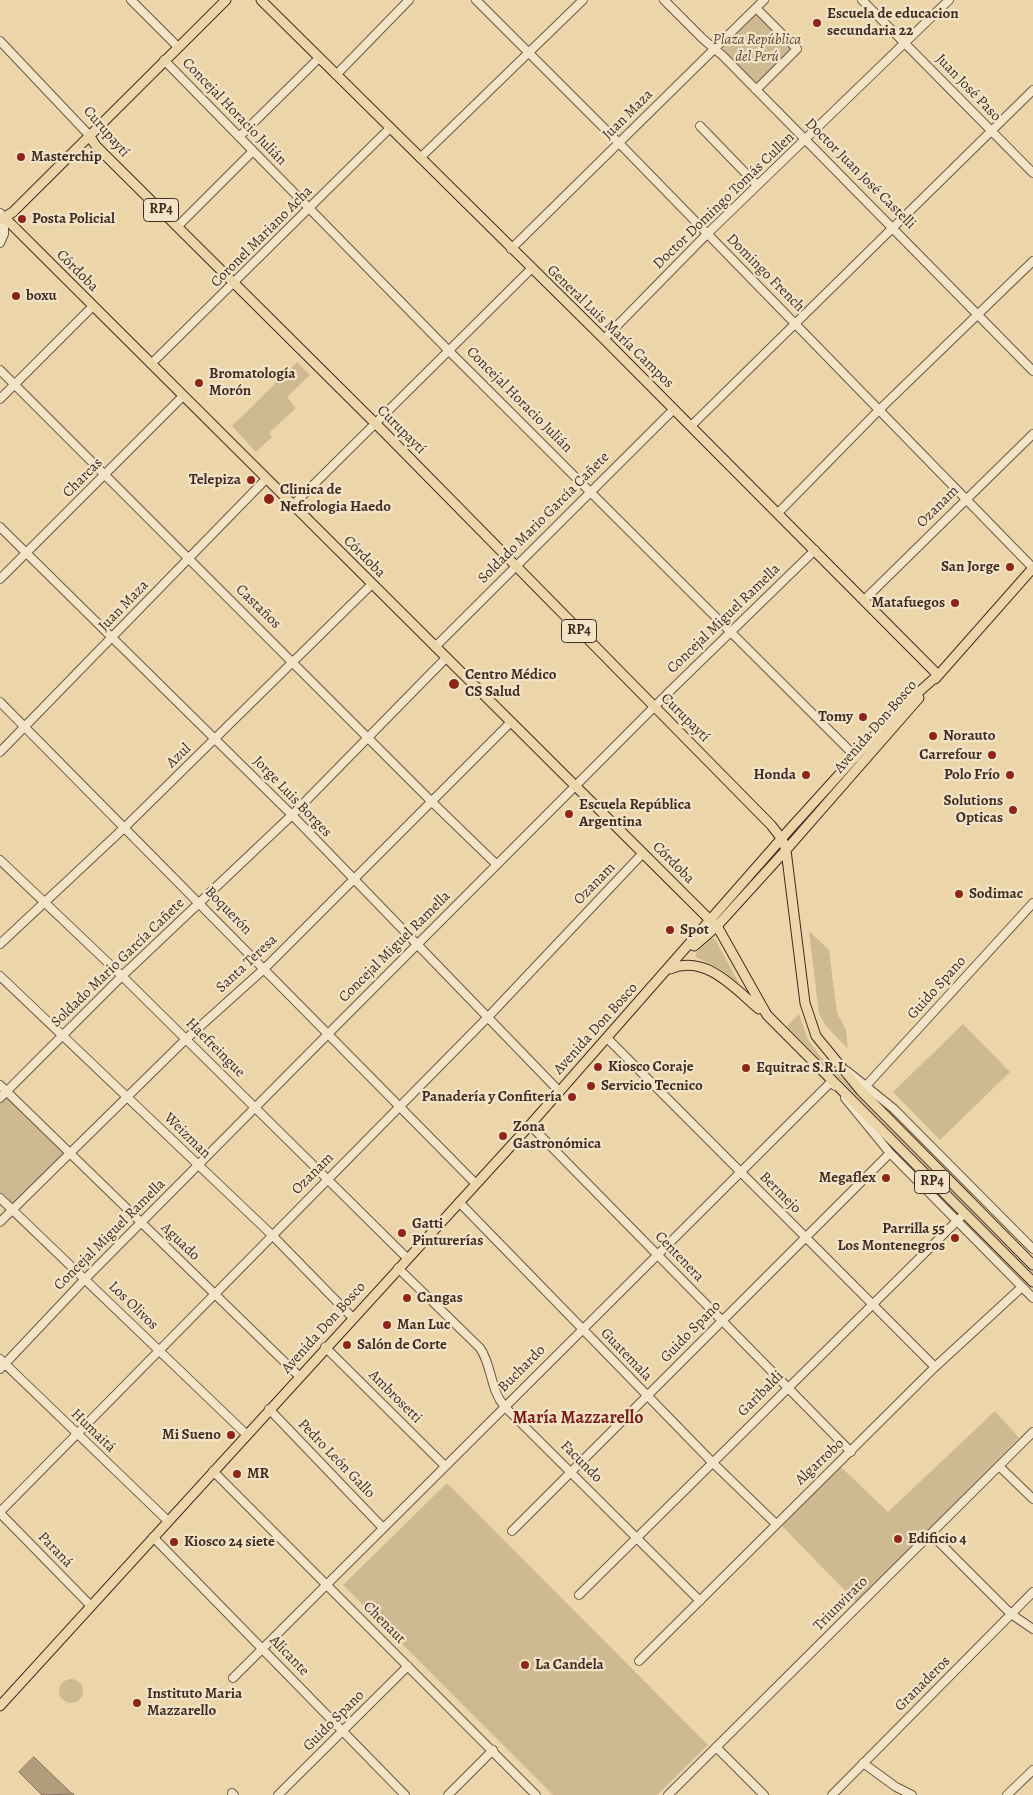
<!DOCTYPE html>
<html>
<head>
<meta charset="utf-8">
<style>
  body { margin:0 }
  canvas { display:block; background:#ecd6a9 }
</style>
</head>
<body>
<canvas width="1033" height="1795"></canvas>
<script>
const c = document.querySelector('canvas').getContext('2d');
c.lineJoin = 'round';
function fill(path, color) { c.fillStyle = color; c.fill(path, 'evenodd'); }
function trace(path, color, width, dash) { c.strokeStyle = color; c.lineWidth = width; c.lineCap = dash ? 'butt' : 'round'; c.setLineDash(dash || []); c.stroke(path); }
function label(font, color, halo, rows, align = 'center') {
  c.font = font + ' Alegreya,serif'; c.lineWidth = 4.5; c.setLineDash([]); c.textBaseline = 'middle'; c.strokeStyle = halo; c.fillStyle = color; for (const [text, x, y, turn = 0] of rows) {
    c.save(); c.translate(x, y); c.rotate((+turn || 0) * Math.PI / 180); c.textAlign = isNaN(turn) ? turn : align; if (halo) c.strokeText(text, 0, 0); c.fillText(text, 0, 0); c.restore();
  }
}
fill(new Path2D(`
  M757 13 792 49 756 83 724 50 723 45Z
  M297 362 310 375 287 397 296 408 269 433 272 437 256 452 232 426Z
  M809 931 829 950 837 1013 846 1030 848 1049 826 1026 819 1014Z
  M711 938 715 939 742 989 719 969 696 957V953Z
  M799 1014 808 1040 821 1057 1033 1271V1275L787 1026Z
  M963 1024 1010 1072 940 1140 893 1092Z
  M7 1092 68 1153 13 1209 0 1198V1098Z
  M879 1100 972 1194 971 1197 883 1107Z
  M995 1411 1019 1438 856 1602 782 1526 840 1466 888 1512Z
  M447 1483 708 1745 657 1795H553L343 1585Z
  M59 1691a12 12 0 1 1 24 0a12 12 0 1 1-24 0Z`), '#cfb992');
const water = new Path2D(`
  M34 1757 71 1793 74 1794 42 1795 19 1772Z`);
fill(water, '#b39c7c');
trace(water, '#866f59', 1);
const minor = new Path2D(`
  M131 0 178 47
  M476 0 619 143 1033 568
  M664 0 703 39 723 56 1033 371
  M862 0 1033 173
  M756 8 797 49 756 90
  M0 41 89 135
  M164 60 449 351 856 757
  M336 75 409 0
  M700 126 757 185
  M239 137 319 58
  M420 158 583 0
  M0 213 4 217V234L0 243
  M178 226 252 152
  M511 249 764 0
  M604 339 706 235 949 0
  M151 364 390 128
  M0 370 431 801 496 864
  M0 399 93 306
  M691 426 1033 90
  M293 505 531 269
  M778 513 879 410 1033 261
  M0 527 292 815 559 1091
  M0 579 183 396
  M864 600 1033 434
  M435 647 674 409
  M0 702 476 1184
  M0 752 266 479
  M0 860 122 976 407 1258
  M0 944 124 828 372 584
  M0 976 272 1235 352 1317
  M607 1038 935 1367
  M847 1071 894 1109 1033 1249
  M0 1085 299 1376
  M864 1088 1033 903
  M0 1098 122 976 292 815 446 658
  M845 1098 890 1153 1033 1298
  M530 1125 851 1452
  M0 1198 246 1434
  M459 1202 712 1462 776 1524
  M0 1222 186 1039 264 969 511 722
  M398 1268 480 1348C492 1365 490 1389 504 1406L700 1601
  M325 1347 445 1466
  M0 1359 168 1521
  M0 1369 85 1279 328 1034 669 692 815 550
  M269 1409 383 1528
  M1000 1467 1033 1499
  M213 1471 536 1795
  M0 1512 488 1017 643 853
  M0 1513 91 1606
  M512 1531 890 1153
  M931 1534 1011 1614 1033 1629
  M153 1537 405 1795
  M579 1595 960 1218
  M639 1661 935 1367 1022 1287
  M233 1678 831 1082 835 1086
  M716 1747 764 1795
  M863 1763 896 1787 912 1795
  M232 1793 234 1795
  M278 1795 408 1666
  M448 1795 493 1750
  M668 1795 1033 1432
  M832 1795 1033 1592
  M1007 1795 1033 1770`);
const major = new Path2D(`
  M261 0 604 339 938 675
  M89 135 96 146 385 433 771 825 782 839 786 850 805 1003 816 1036 861 1091 1033 1265
  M4 217 710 920 717 926 767 1015 1033 1282
  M1 219 13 212 226 0
  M935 679 1033 568
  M694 946 717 926 786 850 919 698
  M670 969C706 954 734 988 759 1009
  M0 1706 530 1125 789 830 894 714 938 675`);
trace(minor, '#6d5645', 10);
trace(major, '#432c24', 11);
trace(minor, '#f3e4c7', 8);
trace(major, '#ecd6a9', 9);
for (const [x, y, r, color] of [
  [817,23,5,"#8f2418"],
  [21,157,5,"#8f2418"],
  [22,219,5,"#8f2418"],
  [16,296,5,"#8f2418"],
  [199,383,5,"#8f2418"],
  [251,480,5,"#8f2418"],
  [269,499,6,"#8f2418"],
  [1010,567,5,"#8f2418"],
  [955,603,5,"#8f2418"],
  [454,684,6,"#8f2418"],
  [863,717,5,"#8f2418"],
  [933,736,5,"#8f2418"],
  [992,755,5,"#8f2418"],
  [806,775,5,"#8f2418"],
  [1010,775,5,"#8f2418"],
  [1013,810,5,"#8f2418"],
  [569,814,5,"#8f2418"],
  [959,894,5,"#8f2418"],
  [670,930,5,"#8f2418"],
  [598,1067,5,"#8f2418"],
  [746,1068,5,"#8f2418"],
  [591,1086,5,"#8f2418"],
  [572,1097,5,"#8f2418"],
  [503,1136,5,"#8f2418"],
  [886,1178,5,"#8f2418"],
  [402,1233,5,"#8f2418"],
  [955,1238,5,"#8f2418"],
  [407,1298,5,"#8f2418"],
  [387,1325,5,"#8f2418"],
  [347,1345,5,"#8f2418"],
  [231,1435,5,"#8f2418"],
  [237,1474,5,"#8f2418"],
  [898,1539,5,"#8f2418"],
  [174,1542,5,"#8f2418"],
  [525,1665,5,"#8f2418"],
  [137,1703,5,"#8f2418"]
]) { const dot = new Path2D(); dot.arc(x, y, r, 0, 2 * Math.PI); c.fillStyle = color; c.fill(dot); trace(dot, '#f3e4c7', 2); }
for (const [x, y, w] of [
  [161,210,35],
  [579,631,35],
  [932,1182,35]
]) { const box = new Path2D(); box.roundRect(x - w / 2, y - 11.5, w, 23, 4); c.fillStyle = '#f3e4c7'; c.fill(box); trace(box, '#432c24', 1); }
label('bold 14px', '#432c24', null, [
  ["RP4",161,210],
  ["RP4",579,631],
  ["RP4",932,1182]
]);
label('bold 15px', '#432c24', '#f3e4c7', [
  ["Escuela de educacion",827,14],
  ["secundaria 22",827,31],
  ["Masterchip",31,157],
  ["Posta Policial",32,219],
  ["boxu",26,296],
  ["Bromatología",209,374],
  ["Morón",209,391],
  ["Telepiza",241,480,"right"],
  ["Clinica de",280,490],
  ["Nefrologia Haedo",280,507],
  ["San Jorge",1000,567,"right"],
  ["Matafuegos",945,603,"right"],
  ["Centro Médico",465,675],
  ["CS Salud",465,692],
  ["Tomy",853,717,"right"],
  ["Norauto",943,736],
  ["Carrefour",982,755,"right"],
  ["Honda",796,775,"right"],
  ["Polo Frío",1000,775,"right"],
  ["Solutions",1003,801,"right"],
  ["Opticas",1003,818,"right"],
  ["Escuela República",579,805],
  ["Argentina",579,822],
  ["Sodimac",969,894],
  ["Spot",680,930],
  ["Kiosco Coraje",608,1067],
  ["Equitrac S.R.L",756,1068],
  ["Servicio Tecnico",601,1086],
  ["Panadería y Confitería",562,1097,"right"],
  ["Zona",513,1127],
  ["Gastronómica",513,1144],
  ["Megaflex",876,1178,"right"],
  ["Gatti",412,1224],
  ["Pinturerías",412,1241],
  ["Parrilla 55",945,1229,"right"],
  ["Los Montenegros",945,1246,"right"],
  ["Cangas",417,1298],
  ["Man Luc",397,1325],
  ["Salón de Corte",357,1345],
  ["Mi Sueno",221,1435,"right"],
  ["MR",247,1474],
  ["Edificio 4",908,1539],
  ["Kiosco 24 siete",184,1542],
  ["La Candela",535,1665],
  ["Instituto Maria",147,1694],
  ["Mazzarello",147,1711]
], 'left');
label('italic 15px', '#5f483a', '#f3e4c7', [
  ["Plaza República",757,40],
  ["del Perú",757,57]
]);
label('15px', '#432c24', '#f3e4c7', [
  ["Juan José Paso",968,88,46],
  ["Concejal Horacio Julián",234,112,46],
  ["Juan Maza",628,115,-45],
  ["Curupaytí",106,132,49],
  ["Doctor Juan José Castelli",860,174,45],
  ["Doctor Domingo Tomás Cullen",724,201,-44],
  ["Coronel Mariano Acha",262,237,-45],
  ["Córdoba",77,271,45],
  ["Domingo French",765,273,45],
  ["General Luis María Campos",610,327,44],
  ["Concejal Horacio Julián",519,400,45],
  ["Curupaytí",401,430,45],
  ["Charcas",83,478,-45],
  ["Ozanam",938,507,-45],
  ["Soldado Mario García Cañete",544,518,-45],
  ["Córdoba",364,557,45],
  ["Juan Maza",124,606,-46],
  ["Castaños",258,607,44],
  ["Concejal Miguel Ramella",724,619,-44],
  ["Curupaytí",685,718,45],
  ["Avenida Don Bosco",876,727,-49],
  ["Azul",179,756,-44],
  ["Jorge Luis Borges",292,797,46],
  ["Córdoba",673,863,45],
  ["Ozanam",595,884,-46],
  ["Boquerón",228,911,46],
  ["Concejal Miguel Ramella",395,947,-45],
  ["Soldado Mario García Cañete",118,963,-44],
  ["Santa Teresa",247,964,-43],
  ["Guido Spano",937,988,-48],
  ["Avenida Don Bosco",596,1029,-48],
  ["Haefreingue",215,1048,45],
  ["Weizman",187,1136,44],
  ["Ozanam",313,1174,-45],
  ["Bermejo",780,1193,45],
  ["Concejal Miguel Ramella",110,1235,-45],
  ["Aguado",180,1242,44],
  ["Centenera",679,1257,46],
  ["Los Olivos",133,1306,44],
  ["Avenida Don Bosco",324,1328,-48],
  ["Guido Spano",691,1332,-46],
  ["Guatemala",626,1355,46],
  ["Buchardo",522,1369,-45],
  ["Garibaldi",761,1394,-45],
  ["Ambrosetti",395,1397,45],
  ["Humaitá",93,1431,44],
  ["Pedro León Gallo",336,1459,46],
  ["Facundo",581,1462,45],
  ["Algarrobo",820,1462,-43],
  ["Paraná",55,1550,46],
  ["Triunvirato",841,1604,-45],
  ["Chenaut",384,1623,45],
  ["Alicante",289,1656,46],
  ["Granaderos",923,1684,-45],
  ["Guido Spano",334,1721,-45]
]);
label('bold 18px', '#7a1f14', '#f3e4c7', [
  ["María Mazzarello",578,1419]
]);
</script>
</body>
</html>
